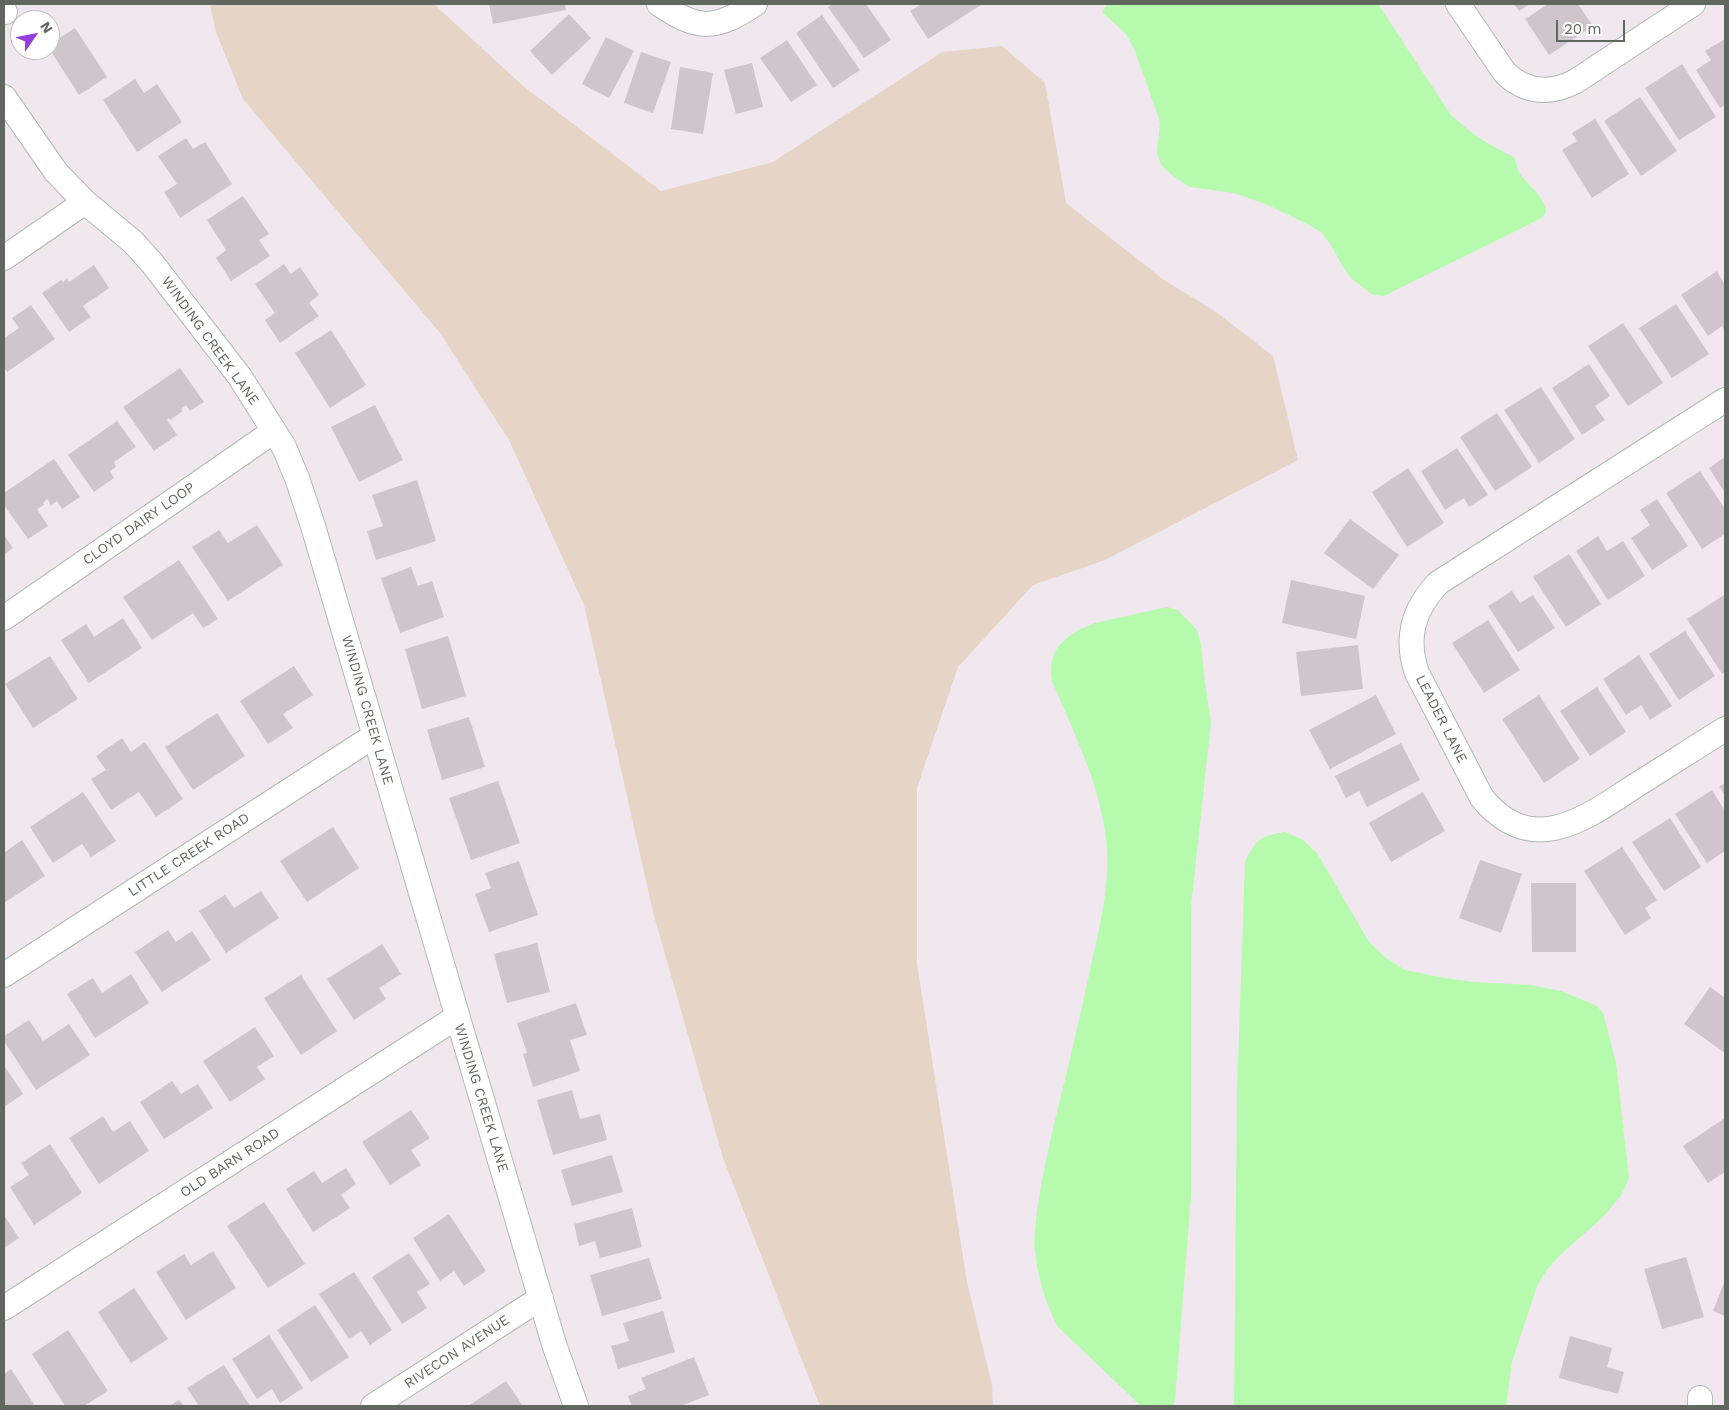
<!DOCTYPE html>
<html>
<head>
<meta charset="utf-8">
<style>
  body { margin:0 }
  #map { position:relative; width:1729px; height:1410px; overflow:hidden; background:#f0e8ee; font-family:"Work Sans",sans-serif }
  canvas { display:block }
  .frame { position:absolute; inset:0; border:5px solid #5f675f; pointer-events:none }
  .north { position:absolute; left:10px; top:10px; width:50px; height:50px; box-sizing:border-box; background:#fff; border:1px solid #bfc2bf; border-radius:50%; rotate:57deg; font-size:14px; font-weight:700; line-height:20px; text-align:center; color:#5f675f }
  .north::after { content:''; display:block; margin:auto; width:18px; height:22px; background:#963fdf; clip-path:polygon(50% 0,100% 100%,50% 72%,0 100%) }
  .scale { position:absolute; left:1556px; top:20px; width:69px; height:22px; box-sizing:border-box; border:2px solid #5f675f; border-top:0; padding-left:6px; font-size:15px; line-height:18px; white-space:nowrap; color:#5f675f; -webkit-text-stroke:4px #fff; paint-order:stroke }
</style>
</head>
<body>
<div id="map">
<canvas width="1729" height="1410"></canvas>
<div class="frame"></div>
<div class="north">N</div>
<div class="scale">20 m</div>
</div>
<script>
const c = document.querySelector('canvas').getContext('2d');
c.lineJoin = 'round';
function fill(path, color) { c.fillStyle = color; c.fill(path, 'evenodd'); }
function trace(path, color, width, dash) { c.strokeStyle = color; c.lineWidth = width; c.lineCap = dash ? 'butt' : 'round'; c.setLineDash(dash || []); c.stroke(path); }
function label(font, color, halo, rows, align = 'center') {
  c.font = font + ' "Work Sans",sans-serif'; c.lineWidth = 4; c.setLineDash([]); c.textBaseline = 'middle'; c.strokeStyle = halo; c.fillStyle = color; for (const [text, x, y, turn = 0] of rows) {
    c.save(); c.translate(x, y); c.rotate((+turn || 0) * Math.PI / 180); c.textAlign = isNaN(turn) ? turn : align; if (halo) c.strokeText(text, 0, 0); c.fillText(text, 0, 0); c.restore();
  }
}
fill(new Path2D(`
  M210 4H434L522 85 661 191 773 162 942 52 1002 46 1045 83 1066 203 1164 280 1216 312 1273 356 1298 460 1105 560 1033 585 958 667 917 788V964L967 1282 992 1385 993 1406H820L723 1158 653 912 584 605 509 440 440 333 243 99 216 32Z`), '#e6d5c6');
fill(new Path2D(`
  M1107 4H1378L1451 115C1470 133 1490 146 1514 157 1517 162 1516 167 1519 172 1527 186 1545 195 1546 213L1543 217 1526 226 1384 296 1373 295 1352 279 1343 267 1331 245 1321 232 1309 225 1268 205 1234 193 1190 187 1174 177 1161 165 1157 153 1160 122 1135 51 1126 34 1102 12Z
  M1167 607 1178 610 1197 630 1201 644 1204 675 1211 722 1191 907V1195L1175 1400 1173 1406H1141L1058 1327C1046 1305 1038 1278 1035 1252 1033 1238 1036 1225 1037 1211 1041 1184 1046 1159 1052 1133 1066 1076 1080 1018 1092 961 1100 926 1109 888 1107 852 1104 792 1075 736 1052 681 1046 648 1067 634 1095 623Z
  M1285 832 1303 840 1317 853 1369 942 1386 958 1405 970 1439 977 1473 982 1531 985 1561 991 1597 1006 1603 1013 1605 1020 1616 1062 1629 1178 1622 1194 1605 1215 1558 1257 1546 1271 1537 1286 1512 1362 1506 1406H1234L1237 1091 1245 862C1256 839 1260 836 1285 832Z`), '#b6faae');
fill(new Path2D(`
  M489 4H565L566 10 493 24Z
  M833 4H866L891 40 864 58 828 7Z
  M922 4H980L981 5 928 39 910 11Z
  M1514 4H1530L1519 11Z
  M1548 4H1578L1593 26 1549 55 1525 19Z
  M569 14 591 38 552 75 530 51Z
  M822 15 860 70 833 88 796 33Z
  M75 28 107 77 79 95 50 50V44Z
  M606 37 634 51 609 98 582 84Z
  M1725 39V105L1720 108 1696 70 1711 60 1705 51Z
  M787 40 817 85 791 102 760 58Z
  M641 52 671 62 653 113 624 103Z
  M752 63 763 107 736 114 724 70Z
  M1682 64 1716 117 1679 140 1645 88Z
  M680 67 713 73 703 134 671 129Z
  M135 79 144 93 157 84 182 122 137 152 103 100Z
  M1640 97 1677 151 1641 176 1604 121Z
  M1595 119 1629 174 1592 198 1562 150 1577 141 1572 133Z
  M186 138 193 149 205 142 232 184 180 218 164 192 177 184 158 156Z
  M243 196 269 234 259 240 270 256 231 281 216 258 226 250 207 220Z
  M284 264 291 274 300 267 319 295 309 303 319 316 280 343 265 320 275 313 255 284Z
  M94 265 109 288 83 306 91 317 69 332 42 293 61 280 63 282 67 279 69 282Z
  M1717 271 1725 285V331L1722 326 1708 336 1681 295Z
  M1676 304 1709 354 1672 378 1639 328Z
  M31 305 55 339 7 372 4 367V338L19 328 12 318Z
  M1623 323 1663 383 1628 406 1588 346Z
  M331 330 366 385 330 408 295 353Z
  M1589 364 1610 396 1595 406 1605 420 1582 435 1552 388Z
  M180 368 204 402 190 411 186 405 181 409 183 411 170 420 169 418 167 420 177 435 154 451 123 407Z
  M1541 387 1575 439 1539 463 1504 410Z
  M375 405 403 460 359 482 331 427Z
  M1497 413 1532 467 1495 491 1460 437Z
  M117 421 136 447 114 462 116 467 110 471 114 478 94 492 68 455Z
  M1457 448 1488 495 1469 507 1464 498 1445 510 1421 471Z
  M1725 457V493L1709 468Z
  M54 459 80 497 62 509 57 501 51 505 47 499 43 503 44 505 37 509 48 526 28 539 4 505V493Z
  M1408 468 1444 523 1407 547 1372 492Z
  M1700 471 1725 509V534L1702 549 1666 493Z
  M417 480 436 541 376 560 367 531 383 526 372 495Z
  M1657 499 1688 546 1652 570 1631 538 1650 525 1640 510Z
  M1350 519 1399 555 1373 589 1324 553Z
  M257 525 283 565 228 601 192 547 219 530 228 543Z
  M4 535 13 548 4 555Z
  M1598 536 1607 551 1623 541 1645 576 1608 600 1576 551Z
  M1569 554 1601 604 1566 627 1533 577Z
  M179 560 218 619 203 628 193 613 152 640 123 597Z
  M411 567 418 586 432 581 444 617 400 633 381 578Z
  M1291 580 1365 596 1356 639 1282 623Z
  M1512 591 1520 603 1533 595 1555 628 1518 652 1488 606Z
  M1724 595 1725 672 1722 674 1687 619Z
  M123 618 142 648 89 683 61 640 86 624 94 637Z
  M1488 620 1520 670 1484 693 1452 643Z
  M1685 631 1715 676 1679 700 1649 654Z
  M448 636 466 696 422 709 405 649Z
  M1358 645 1363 689 1301 696 1296 652Z
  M1639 655 1672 706 1650 720 1641 705 1626 715 1603 679Z
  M50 656 78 699 33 728 5 684Z
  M294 666 313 695 283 714 293 728 268 744 240 701Z
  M1597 687 1626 732 1590 756 1560 711Z
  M1376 695 1396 734 1330 769 1309 730Z
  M1539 695 1580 759 1544 783 1502 719Z
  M217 713 245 756 193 790 165 747Z
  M469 717 485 767 442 780 427 730Z
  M122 738 131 752 145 742 183 799 156 817 139 792 111 810 91 779 106 770 96 756Z
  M1401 743 1420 780 1367 807 1359 791 1346 798 1335 776Z
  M498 781 520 843 471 860 449 798Z
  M1725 783V795L1719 787Z
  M1712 790 1725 811V851L1707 863 1675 814Z
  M83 792 116 841 91 857 82 844 53 863 30 827Z
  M1423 792 1445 831 1391 862 1369 823Z
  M1670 818 1701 867 1664 891 1632 842Z
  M333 827 359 868 307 902 280 861Z
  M22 840 45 876 4 903V853Z
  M1622 847 1657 900 1645 908 1651 918 1625 935 1584 871Z
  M1480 860 1522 874 1501 933 1459 918Z
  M519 861 538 915 489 932 475 894 491 888 485 873Z
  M1531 883H1576V952H1532Z
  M261 891 279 918 226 953 199 911 225 895 234 908Z
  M168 930 176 942 192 931 211 960 162 992 135 952Z
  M537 943 550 992 507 1003 494 954Z
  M382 944 401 974 379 988 386 999 354 1020 327 979Z
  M131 974 149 1003 95 1038 67 994 93 978 102 993Z
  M301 975 337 1031 301 1055 264 998Z
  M1710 987 1725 998V1053L1684 1024Z
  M576 1003 587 1035 570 1040 580 1071 533 1087 523 1054 527 1053 517 1023Z
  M29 1020 43 1041 69 1024 90 1055 36 1090 4 1041V1036Z
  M255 1027 274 1056 257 1067 265 1079 230 1102 203 1061Z
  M4 1065 23 1094 4 1107Z
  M172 1081 181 1094 198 1084 213 1108 164 1139 140 1102Z
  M572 1090 580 1119 600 1114 607 1140 553 1155 537 1100Z
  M411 1110 430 1138 411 1150 421 1165 390 1185 362 1142Z
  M103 1116 113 1132 130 1121 149 1151 99 1184 69 1138Z
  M1725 1118V1172L1708 1183 1683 1146Z
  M50 1144 82 1193 34 1225 10 1187 29 1175 21 1163Z
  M612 1155 623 1192 572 1206 561 1170Z
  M346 1168 356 1184 341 1195 350 1208 313 1232 286 1189 314 1171 322 1183Z
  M264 1202 305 1264 268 1288 227 1226Z
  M632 1208 642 1247 600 1258 595 1241 579 1246 574 1224Z
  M449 1214 486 1271 464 1286 454 1271 440 1281 413 1238Z
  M4 1215 19 1238 4 1248Z
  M213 1251 236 1288 186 1320 156 1272 184 1254 191 1265Z
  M409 1253 430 1284 417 1292 427 1308 402 1324 372 1277Z
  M1686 1257 1704 1317 1662 1329 1644 1269Z
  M649 1258 662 1299 602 1316 590 1275Z
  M354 1272 392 1330 370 1345 361 1331 349 1339 319 1294Z
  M1725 1280V1316L1713 1311Z
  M134 1288 168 1339 131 1363 98 1312Z
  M315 1305 349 1357 311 1382 277 1330Z
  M663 1311 675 1352 618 1369 611 1346 629 1341 623 1323Z
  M68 1330 108 1391 84 1406H65L32 1354Z
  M269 1335 303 1388 280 1403 272 1389 257 1399 232 1359Z
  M1570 1336 1612 1348 1607 1367 1624 1372 1618 1394 1559 1378Z
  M694 1357 709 1395 680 1406H632L628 1396 646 1389 641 1378Z
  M224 1365 250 1406H199L187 1388Z
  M11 1369 35 1406H4V1374Z
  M506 1381 523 1406H468Z
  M179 1400 184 1406H169Z`), '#cec6cc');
const minor = new Path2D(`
  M659 4C698 31 716 30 755 4
  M1458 4 1505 73C1526 93 1550 95 1576 81L1693 4
  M4 12H5
  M4 97 56 172 85 202 133 242 152 263 240 377 284 447 297 478 313 526 554 1344 576 1406
  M4 258 85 202
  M1725 400 1438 583C1413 610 1405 638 1417 673L1482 798C1533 860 1587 817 1638 784 1667 766 1696 747 1725 729
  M4 618 274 431
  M4 975 374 736
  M4 1308 457 1017
  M1700 1398V1406
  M373 1406 541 1298`);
trace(minor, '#b3b9b3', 26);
trace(minor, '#fff', 24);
label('14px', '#5f675f', '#fff', [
  ["WINDING CREEK LANE",210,341,54],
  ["CLOYD DAIRY LOOP",139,524,-35],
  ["WINDING CREEK LANE",367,710,74],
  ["LEADER LANE",1441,719,63],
  ["LITTLE CREEK ROAD",189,855,-33],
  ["WINDING CREEK LANE",481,1098,73],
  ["OLD BARN ROAD",230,1163,-33],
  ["RIVECON AVENUE",457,1352,-33]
]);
</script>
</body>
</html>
